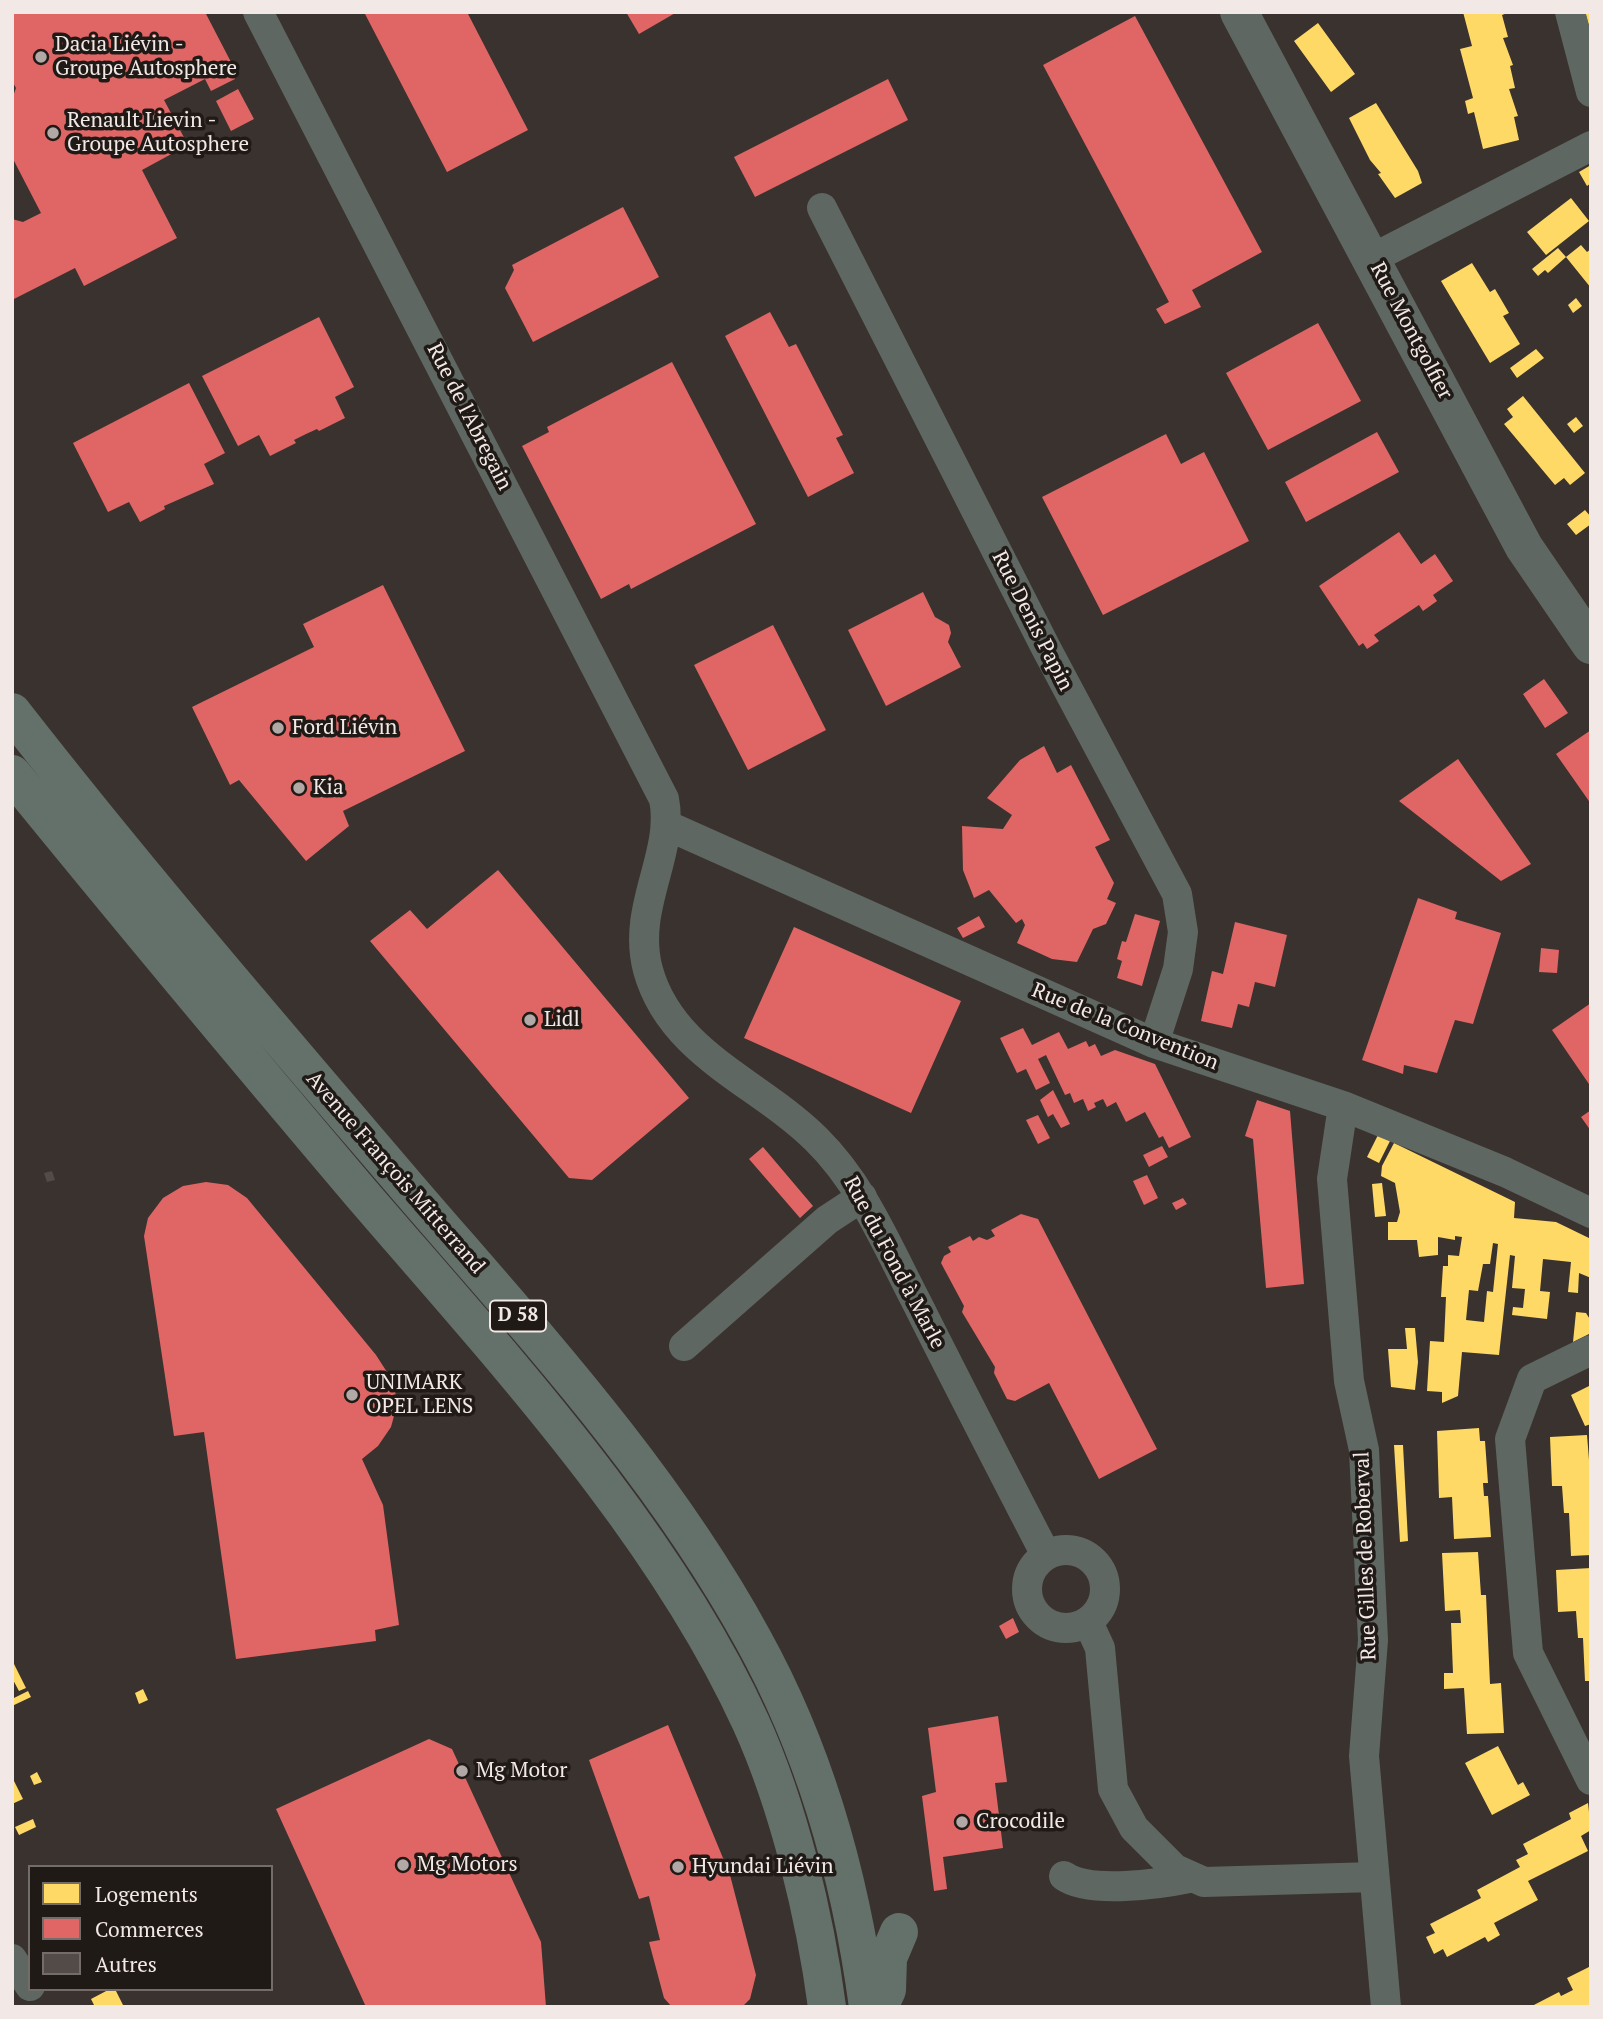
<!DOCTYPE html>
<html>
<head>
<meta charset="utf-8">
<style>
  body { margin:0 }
  #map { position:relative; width:1603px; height:2019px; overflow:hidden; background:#3a322e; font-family:"PT Serif",serif }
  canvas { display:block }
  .frame { position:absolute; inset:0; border:14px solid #f2e8e5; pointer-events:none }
  .legend { position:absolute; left:28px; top:1865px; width:245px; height:126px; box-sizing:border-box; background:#201a17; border:2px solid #746c69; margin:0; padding:9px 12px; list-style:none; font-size:21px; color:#f2e8e5 }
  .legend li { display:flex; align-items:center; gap:14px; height:35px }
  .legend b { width:35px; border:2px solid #746c69 }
</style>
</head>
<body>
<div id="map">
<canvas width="1603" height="2019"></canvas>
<div class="frame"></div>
<ul class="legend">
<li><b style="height:19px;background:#ffd966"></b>Logements</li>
<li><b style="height:19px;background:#e06666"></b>Commerces</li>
<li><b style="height:19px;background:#524b48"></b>Autres</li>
</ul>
</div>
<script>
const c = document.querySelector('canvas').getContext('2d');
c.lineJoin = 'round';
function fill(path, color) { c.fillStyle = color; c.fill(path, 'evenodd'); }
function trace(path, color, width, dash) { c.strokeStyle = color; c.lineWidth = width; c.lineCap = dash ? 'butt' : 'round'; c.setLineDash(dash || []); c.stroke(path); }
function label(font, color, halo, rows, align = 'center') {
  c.font = font + ' "PT Serif",serif'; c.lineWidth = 7; c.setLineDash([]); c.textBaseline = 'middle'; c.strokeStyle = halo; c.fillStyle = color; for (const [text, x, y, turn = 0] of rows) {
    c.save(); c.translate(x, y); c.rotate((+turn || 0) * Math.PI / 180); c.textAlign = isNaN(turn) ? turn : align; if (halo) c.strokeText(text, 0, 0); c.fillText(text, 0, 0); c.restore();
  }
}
fill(new Path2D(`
  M1463 12H1510L1502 15 1508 37 1503 38 1513 65 1510 66 1515 88 1509 89 1518 116 1514 117 1519 140 1483 149 1474 112 1468 114 1465 101 1473 98 1460 49 1472 46Z
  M1585 12H1591V33Z
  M1318 23 1355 74 1331 92 1294 41Z
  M1376 103 1418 171 1422 183 1395 198 1378 174 1381 173 1370 160 1349 118Z
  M1591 165V183L1587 186 1579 172Z
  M1571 198 1589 221 1546 255 1527 232Z
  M1581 245 1587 252 1591 249V288L1566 257Z
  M1558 248 1566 257 1548 273 1545 270 1538 276 1532 269Z
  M1472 263 1490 292 1495 289 1509 313 1503 316 1520 344 1490 363 1441 281Z
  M1576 298 1582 306 1573 313 1568 305Z
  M1536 349 1544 358 1517 378 1510 368Z
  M1523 396 1585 473 1570 485 1564 478 1555 485 1504 424 1513 417 1507 409Z
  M1576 417 1583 426 1574 433 1567 424Z
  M1585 510 1591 517V524L1576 535 1567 524Z
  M1378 1135 1390 1141 1379 1163 1367 1157Z
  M1394 1143 1515 1202 1514 1218 1556 1222 1591 1239V1278L1579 1273 1578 1293 1568 1292 1571 1262 1543 1259 1540 1291 1550 1292 1547 1319 1512 1315 1513 1307 1523 1308 1525 1289 1512 1288 1515 1256 1510 1255 1499 1355 1462 1352 1458 1396 1442 1403V1392L1427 1391 1430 1341 1444 1342 1446 1297H1441L1443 1266H1448V1255L1459 1256 1462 1237 1455 1236V1240L1438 1237V1255L1419 1257 1417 1240H1388V1222H1397L1400 1212 1395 1183 1381 1176 1382 1166ZM1493 1243 1498 1244 1493 1292 1487 1291 1484 1322 1466 1320 1469 1290 1478 1291 1483 1264H1490Z
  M1382 1183 1386 1216 1375 1217 1372 1184Z
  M1576 1312 1586 1313 1591 1321V1333L1573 1342Z
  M1405 1328H1415L1418 1362 1415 1390 1391 1387 1388 1349H1407Z
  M1591 1385V1424L1585 1426 1571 1395Z
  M1479 1428 1480 1441H1485L1488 1483H1483L1484 1496H1488L1491 1537 1454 1539 1452 1497 1439 1498 1437 1431Z
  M1587 1435 1591 1485V1555L1571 1556 1569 1513H1564L1562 1486H1552L1550 1437Z
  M1394 1445H1403L1408 1541 1400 1542Z
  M1478 1552 1481 1595H1486L1490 1684 1501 1683 1504 1733 1467 1734 1464 1688 1444 1689V1673H1453L1451 1623H1461L1460 1610 1445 1611 1442 1553Z
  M1591 1568V1681H1585L1583 1638H1578L1576 1611 1558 1612 1556 1570Z
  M12 1660 26 1688 19 1691 12 1678Z
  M143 1689 148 1700 139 1704 135 1693Z
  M28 1691 31 1697 12 1706V1699Z
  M1498 1746 1518 1785 1523 1782 1530 1795 1492 1815 1465 1763Z
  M37 1772 42 1782 34 1785 30 1776Z
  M12 1777 23 1799 12 1804Z
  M1588 1803 1591 1830 1581 1836 1588 1851 1528 1881 1538 1900 1494 1923 1500 1935 1488 1942 1485 1937 1447 1957 1443 1949 1434 1954 1426 1937 1435 1933 1430 1924 1481 1898 1477 1890 1520 1867 1516 1860 1528 1854 1523 1844 1571 1819 1569 1813Z
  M33 1819 36 1827 19 1835 15 1827Z
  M1591 1966V2007H1530L1559 1992 1561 1996 1573 1990 1567 1978Z
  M110 1989H115L124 2007H95L91 1999Z`), '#ffd966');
fill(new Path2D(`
  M12 12H205L232 64 228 66 235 79 211 91 205 79 164 100 188 145 142 170 177 238 84 286 75 268 12 300V219L23 222 41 213 12 157V99L16 88 12 81Z
  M364 12H467L528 130 447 172Z
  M626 12H677L639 34Z
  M1135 16 1262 252 1192 290 1201 307 1165 324 1156 309 1169 302 1043 65Z
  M888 79 908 120 755 197 734 157Z
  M238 89 254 119 231 131 216 101Z
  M623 207 659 277 533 342 505 288 514 270 512 265Z
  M770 312 789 347 796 344 843 435 836 438 854 473 808 497 725 336Z
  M319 317 354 387 335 397 345 418 319 431 317 429 306 434 294 440 296 443 270 456 259 435 238 446 202 376Z
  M1318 323 1361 401 1268 450 1226 373Z
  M672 362 756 524 631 589 629 584 601 599 522 446 549 432 547 427Z
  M189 383 225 453 204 464 214 484 164 506 165 509 140 522 129 502 108 512 73 443Z
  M1377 432 1399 472 1306 522 1285 482Z
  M1166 434 1181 464 1204 452 1249 541 1103 615 1042 497Z
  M1399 532 1421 564 1435 554 1453 581 1433 595 1437 601 1423 611 1419 605 1374 635 1379 641 1367 649 1363 643 1359 646 1319 586Z
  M383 585 465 751 343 811 349 826 306 861 239 780 230 785 192 707 314 647 303 624Z
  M923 592 935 617 949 625 951 633 948 642 961 667 886 706 848 630Z
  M773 625 826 730 748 770 694 665Z
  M1544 679 1568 713 1545 728 1523 694Z
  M1591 730V804L1556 754Z
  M1044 746 1057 773 1071 765 1110 840 1095 847 1114 883 1107 899 1116 903 1106 924 1093 929 1077 962 1052 959 1017 943 1025 925 1022 919 1016 923 989 890 974 898 963 870 962 826 1003 829 1012 815 987 798 1020 760Z
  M1458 759 1531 864 1501 881 1399 801Z
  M498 870 689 1098 592 1180 569 1178 370 941 410 910 427 929Z
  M1418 898 1457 912 1455 919 1501 933 1473 1024 1455 1020 1437 1073 1404 1065 1403 1074 1362 1060Z
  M1135 914 1160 921 1142 986 1117 978 1122 961 1117 959 1122 941 1126 942Z
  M979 916 985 927 963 938 957 928Z
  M1235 922 1287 935 1275 987 1255 982 1249 1007 1238 1004 1232 1028 1201 1021 1212 971 1223 974Z
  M794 927 961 1001 911 1113 744 1038Z
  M1541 948 1559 950 1557 973 1539 972Z
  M1591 1003V1087L1552 1030Z
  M1023 1028 1032 1045 1059 1032 1068 1049 1086 1041 1089 1047 1095 1044 1101 1056 1115 1050 1155 1064 1191 1137 1169 1148 1163 1136 1159 1138 1145 1112 1126 1122 1116 1102 1107 1107 1103 1099 1094 1103 1096 1107 1088 1111 1083 1099 1074 1103 1070 1093 1065 1095 1046 1055 1038 1059 1050 1083 1036 1090 1026 1069 1017 1073 1000 1038Z
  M1053 1090 1070 1124 1061 1128 1053 1114 1048 1117 1040 1100Z
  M1257 1100 1290 1111 1304 1284 1266 1288 1253 1139 1245 1136Z
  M1591 1110V1131L1581 1117Z
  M1038 1115 1050 1138 1038 1144 1026 1120Z
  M1162 1146 1168 1157 1149 1167 1143 1155Z
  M763 1147 813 1206 800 1218 749 1159Z
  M1147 1175 1158 1198 1144 1205 1133 1181Z
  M206 1182 228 1185 247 1198 376 1355 394 1383 397 1405 391 1427 378 1446 362 1459 383 1505 399 1625 375 1630 376 1641 236 1659 204 1432 174 1436 144 1236 148 1218 163 1198 183 1186Z
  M1183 1198 1187 1204 1176 1210 1172 1203Z
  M1021 1214 1038 1219 1157 1449 1099 1479 1049 1383 1015 1401 1007 1399 994 1373 995 1367 962 1312 964 1306 941 1263 944 1256 951 1252 948 1247 970 1236 973 1241 979 1237 987 1240 995 1236 991 1230Z
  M1013 1618 1019 1632 1006 1639 999 1626Z
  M998 1716 1007 1782 995 1783 1003 1848 943 1857 947 1889 934 1891 922 1796 936 1792 928 1728Z
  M668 1725 730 1875 756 1975 750 1999 742 2007H672L664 1998 649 1942 660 1940 649 1896 639 1899 589 1760Z
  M429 1739 452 1749 541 1942 546 2007H366L276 1809Z`), '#e06666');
fill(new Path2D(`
  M52 1171 55 1180 47 1182 44 1173Z`), '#524b48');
trace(new Path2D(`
  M258 12 664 799C675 855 631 907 648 970 671 1054 760 1083 816 1139 863 1185 888 1248 918 1305 960 1389 1003 1472 1046 1555
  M1570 12 1591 92
  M822 208 1046 648 1177 894 1183 932 1178 969 1154 1043
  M1373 258 1591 146
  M666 825 1154 1043 1343 1106 1505 1172 1591 1213
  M1343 1106 1332 1179 1349 1381 1364 1450 1373 1640 1364 1756 1386 2007
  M684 1346 827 1220 862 1197
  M1591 1350 1532 1379 1510 1439 1528 1653 1591 1780
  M1027 1589a39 39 0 1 1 78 0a39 39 0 1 1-78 0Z
  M1088 1622 1100 1648 1113 1789 1134 1828 1175 1869 1204 1882 1374 1877
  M1064 1876C1089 1894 1160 1884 1189 1878
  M12 1959 30 1986`), '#5f6762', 30);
trace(new Path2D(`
  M1239 12 1524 547 1591 645`), '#5f6762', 38);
trace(new Path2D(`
  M12 712C139 875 273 1030 407 1187 530 1330 662 1472 753 1639 815 1751 851 1880 868 2007
  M12 774C126 914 242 1053 359 1191 497 1352 663 1529 751 1723 789 1807 815 1916 827 2007
  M879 2007 887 1990 888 1958 899 1932`), '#64706a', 38);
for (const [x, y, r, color] of [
  [41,57,7,"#b2a8a5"],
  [53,133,7,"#b2a8a5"],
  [278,728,7,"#b2a8a5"],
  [299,788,7,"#b2a8a5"],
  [530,1020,7,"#b2a8a5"],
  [352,1395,7,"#b2a8a5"],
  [462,1771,7,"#b2a8a5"],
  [962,1822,7,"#b2a8a5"],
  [403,1865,7,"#b2a8a5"],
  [678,1867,7,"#b2a8a5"]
]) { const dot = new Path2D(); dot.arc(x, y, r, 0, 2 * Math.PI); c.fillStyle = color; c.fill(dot); trace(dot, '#201a17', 2.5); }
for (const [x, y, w] of [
  [518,1316,56]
]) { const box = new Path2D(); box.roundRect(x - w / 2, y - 15.5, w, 31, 5); c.fillStyle = '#201a17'; c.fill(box); trace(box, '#f2e8e5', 2); }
label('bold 19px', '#f2e8e5', null, [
  ["D 58",518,1316]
]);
label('21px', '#f2e8e5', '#201a17', [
  ["Dacia Liévin -",55,45],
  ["Groupe Autosphere",55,69],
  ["Renault Lievin -",67,121],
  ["Groupe Autosphere",67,145],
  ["Ford Liévin",292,728],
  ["Kia",313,788],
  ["Lidl",544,1020],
  ["UNIMARK",366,1383],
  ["OPEL LENS",366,1407],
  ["Mg Motor",476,1771],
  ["Crocodile",976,1822],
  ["Mg Motors",417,1865],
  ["Hyundai Liévin",692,1867]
], 'left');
label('21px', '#f2e8e5', '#201a17', [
  ["Rue Montgolfier",1411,331,62],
  ["Rue de l'Abregain",469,417,63],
  ["Rue Denis Papin",1032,621,63],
  ["Rue de la Convention",1125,1027,22],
  ["Avenue François Mitterrand",395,1173,49],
  ["Rue du Fond à Marle",894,1263,62],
  ["Rue Gilles de Roberval",1366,1556,-92]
]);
</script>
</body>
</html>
